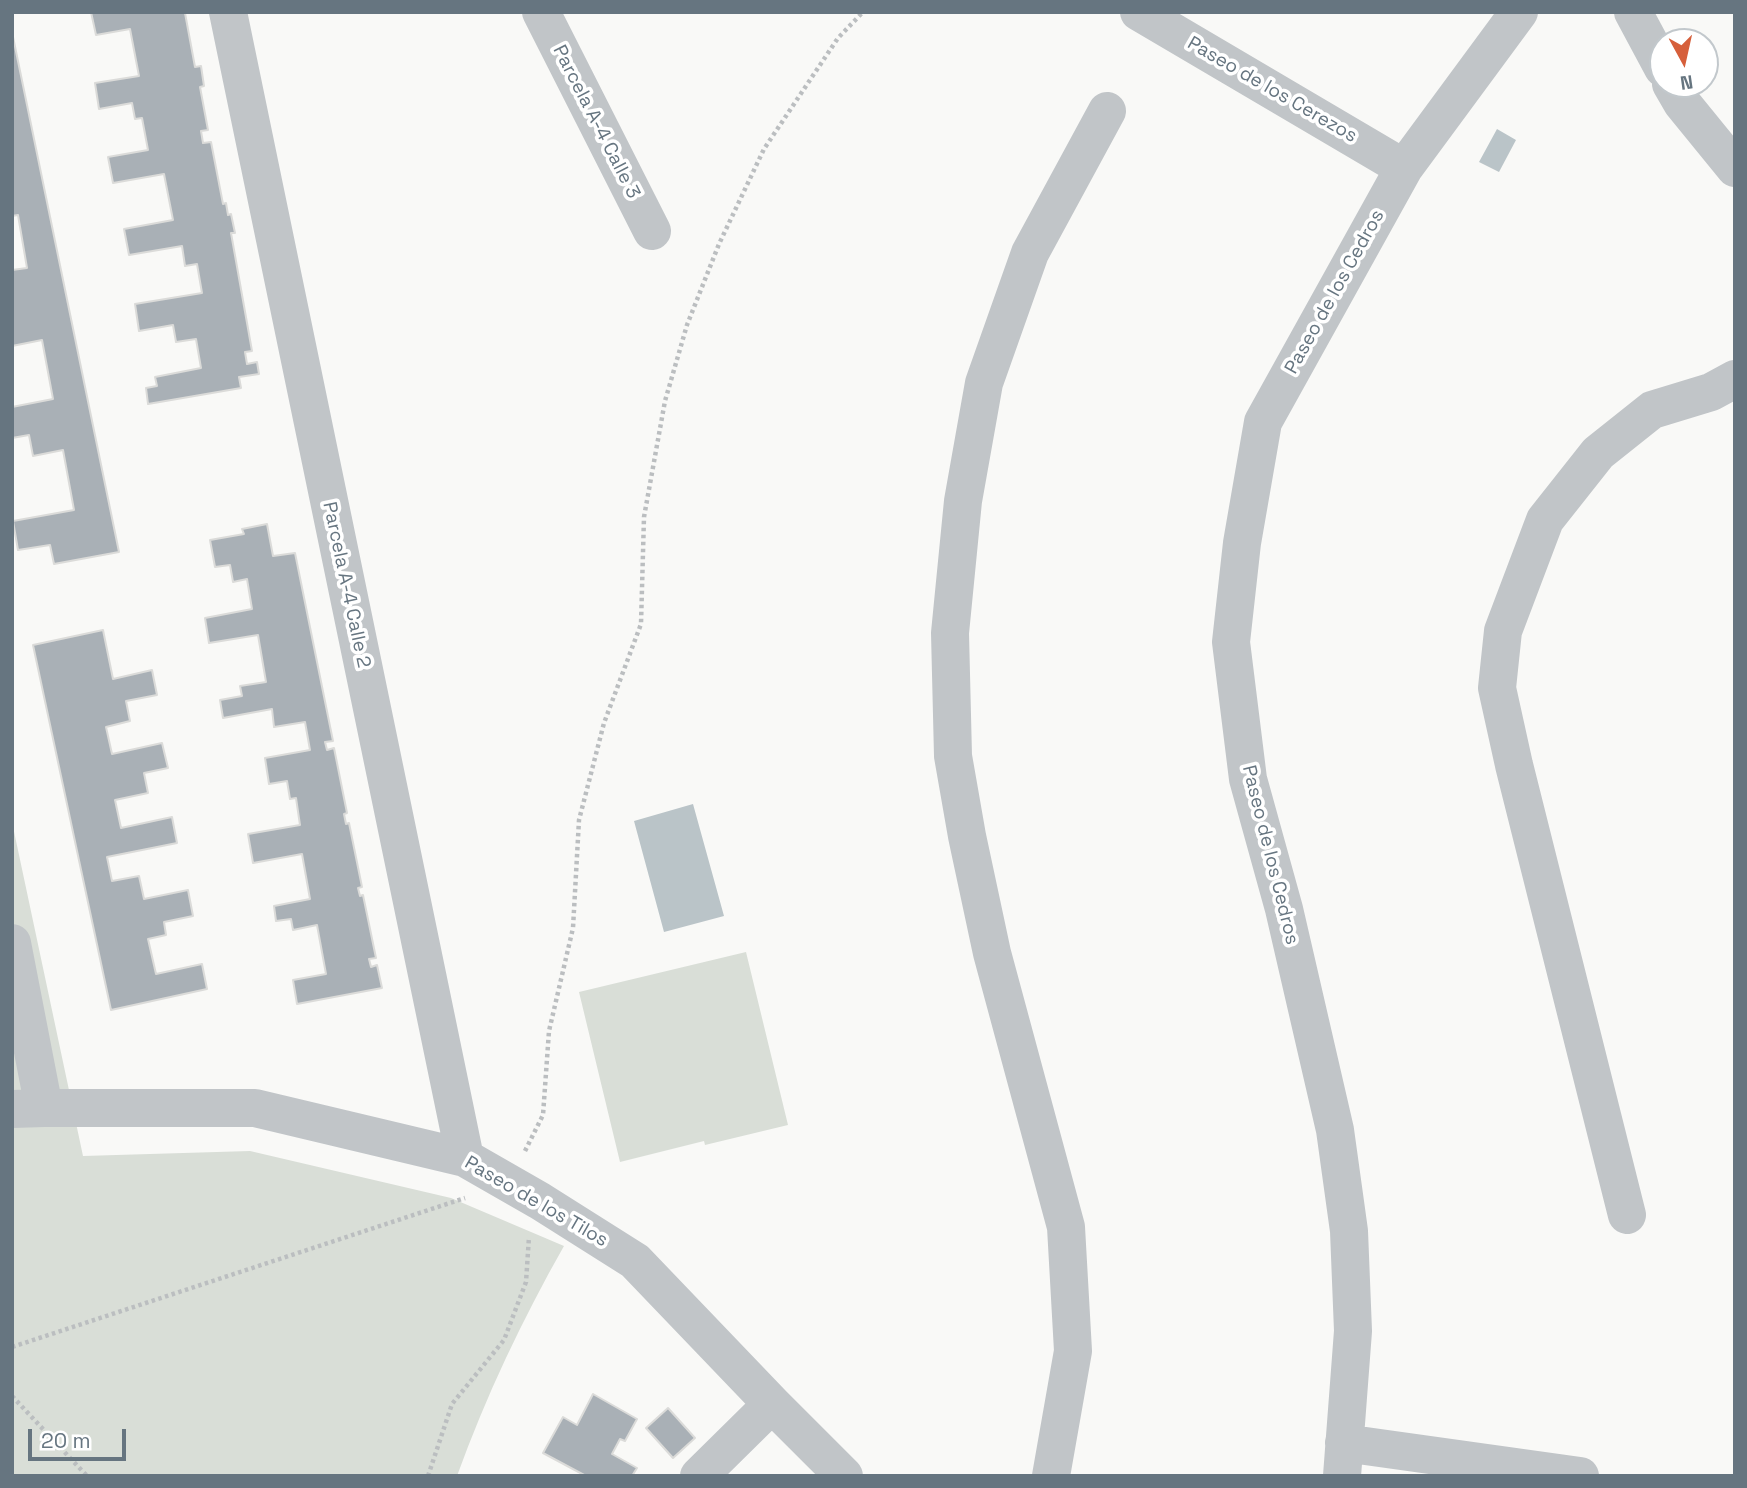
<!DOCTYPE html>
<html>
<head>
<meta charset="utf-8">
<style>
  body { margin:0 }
  #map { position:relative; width:1747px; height:1488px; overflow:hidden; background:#f9f9f7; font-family:"Space Grotesk",sans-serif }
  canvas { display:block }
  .frame { position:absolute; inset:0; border:14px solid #667580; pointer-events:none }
  .north { position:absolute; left:1649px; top:28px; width:70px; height:70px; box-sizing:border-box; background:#fff; border:2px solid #c2c8cc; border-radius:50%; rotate:172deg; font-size:19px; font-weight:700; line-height:28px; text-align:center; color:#667580 }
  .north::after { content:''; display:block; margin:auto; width:24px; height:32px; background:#d65f3b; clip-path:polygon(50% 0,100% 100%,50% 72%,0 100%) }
  .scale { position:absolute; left:28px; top:1429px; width:98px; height:32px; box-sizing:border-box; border:4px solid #667580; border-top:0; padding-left:9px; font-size:21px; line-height:24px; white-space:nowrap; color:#667580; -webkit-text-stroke:5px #fff; paint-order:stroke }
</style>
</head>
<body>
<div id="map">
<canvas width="1747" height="1488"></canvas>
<div class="frame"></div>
<div class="north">N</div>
<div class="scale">20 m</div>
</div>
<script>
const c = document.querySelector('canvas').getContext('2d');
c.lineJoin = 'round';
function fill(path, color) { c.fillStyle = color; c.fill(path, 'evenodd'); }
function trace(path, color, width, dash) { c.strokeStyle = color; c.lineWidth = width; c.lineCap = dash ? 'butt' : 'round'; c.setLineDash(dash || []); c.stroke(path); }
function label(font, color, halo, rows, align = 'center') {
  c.font = font + ' "Space Grotesk",sans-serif'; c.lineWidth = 7; c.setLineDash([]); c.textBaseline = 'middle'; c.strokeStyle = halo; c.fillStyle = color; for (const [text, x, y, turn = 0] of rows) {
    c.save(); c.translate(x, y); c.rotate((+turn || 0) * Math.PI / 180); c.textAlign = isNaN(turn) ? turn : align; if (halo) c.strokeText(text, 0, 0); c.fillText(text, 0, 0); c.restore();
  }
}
fill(new Path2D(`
  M12 822 83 1156 250 1151 451 1198 564 1246C522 1320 486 1396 457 1476H12Z
  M746 952 788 1125 705 1145 704 1141 620 1162 579 992Z`), '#d9ded7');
fill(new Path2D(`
  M1497 129 1516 140 1499 172 1479 162Z
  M693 804 724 916 664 932 634 821Z`), '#bac4c8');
const building = new Path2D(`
  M91 12H189L185 13 195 67 201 66 204 86 200 87 208 130 201 131 203 143 211 142 223 204 226 203 228 215 231 214 235 233H231L252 351 245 352 247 364 257 362 259 374 239 377 241 388 148 404 146 388 157 386 155 377 201 368 196 339 176 342 173 325 139 331 135 304 202 293 197 264 185 266 182 246 129 255 124 229 173 220 164 174 113 183 108 157 148 150 142 118 135 119 132 103 99 109 95 83 139 76 130 29 96 35Z
  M12 32 119 552 54 564 50 545 18 550 13 521 74 510 63 450 33 456 29 435 12 438V407L53 399 42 340 12 346V270L27 268 18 215 12 216Z
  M267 524 273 556 295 553 333 741 325 742 327 750 334 748 347 813 344 814 346 824 349 823 362 887 358 888 360 896 363 895 376 958 369 959 371 967 377 965 382 988 297 1004 293 980 326 974 317 925 293 930 291 919 276 921 274 906 310 899 302 854 253 863 248 834 300 825 296 798 290 799 287 781 269 784 265 758 310 750 305 722 274 727 272 709 223 718 220 700 242 696 240 686 266 682 258 635 209 643 205 618 252 609 247 579 233 582 230 565 215 567 210 540 244 534 242 529Z
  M103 630 113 679 152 670 157 695 126 701 130 721 106 727 112 754 162 743 168 768 144 773 148 793 115 800 121 828 172 817 177 843 107 857 112 881 139 876 144 899 188 890 193 916 164 922 166 935 148 939 156 974 202 964 207 989 111 1010 33 645Z
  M593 1394 637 1419 625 1441 620 1439 612 1454 637 1468 632 1476H586L543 1453 563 1417 577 1425Z
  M668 1408 695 1438 673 1458 646 1428Z`);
fill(building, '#a9b0b6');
trace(building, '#dbdbd9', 2);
trace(new Path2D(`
  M525 1151 543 1115 549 1031 573 928 579 820 604 723 641 624 644 517 665 401 687 325 719 244 764 149 838 38 863 12
  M12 1347 465 1198
  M12 1396 87 1476
  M428 1476 452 1404 504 1340 526 1282 529 1237`), '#bbbec0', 4.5, [3.5, 3.5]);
trace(new Path2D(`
  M228 12 465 1158
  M541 12 652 231
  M1139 12 1404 168
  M1633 12 1663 68
  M1671 84 1682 103 1735 168
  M12 943 44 1108
  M12 1109 44 1108H255L465 1158 540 1201 635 1261 772 1404 844 1476
  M1627 1215 1514 765 1497 688 1503 631 1545 520 1598 453 1652 410 1711 392 1735 379
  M1344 1443 1580 1476
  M699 1476 772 1404
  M1051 1476 1073 1351 1066 1227 992 953 967 836 953 756 950 633 963 501 984 383 1030 253 1107 111
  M1342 1476 1353 1331 1349 1231 1335 1130 1284 909 1248 779 1231 642 1242 543 1263 422 1404 168 1519 12`), '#c1c5c8', 38);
label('19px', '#667580', '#fff', [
  ["Paseo de los Cerezos",1272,90,30],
  ["Parcela A-4 Calle 3",596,122,63],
  ["Paseo de los Cedros",1335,292,-61],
  ["Parcela A-4 Calle 2",346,585,78],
  ["Paseo de los Cedros",1270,855,76],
  ["Paseo de los Tilos",536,1202,30]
]);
</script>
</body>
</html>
